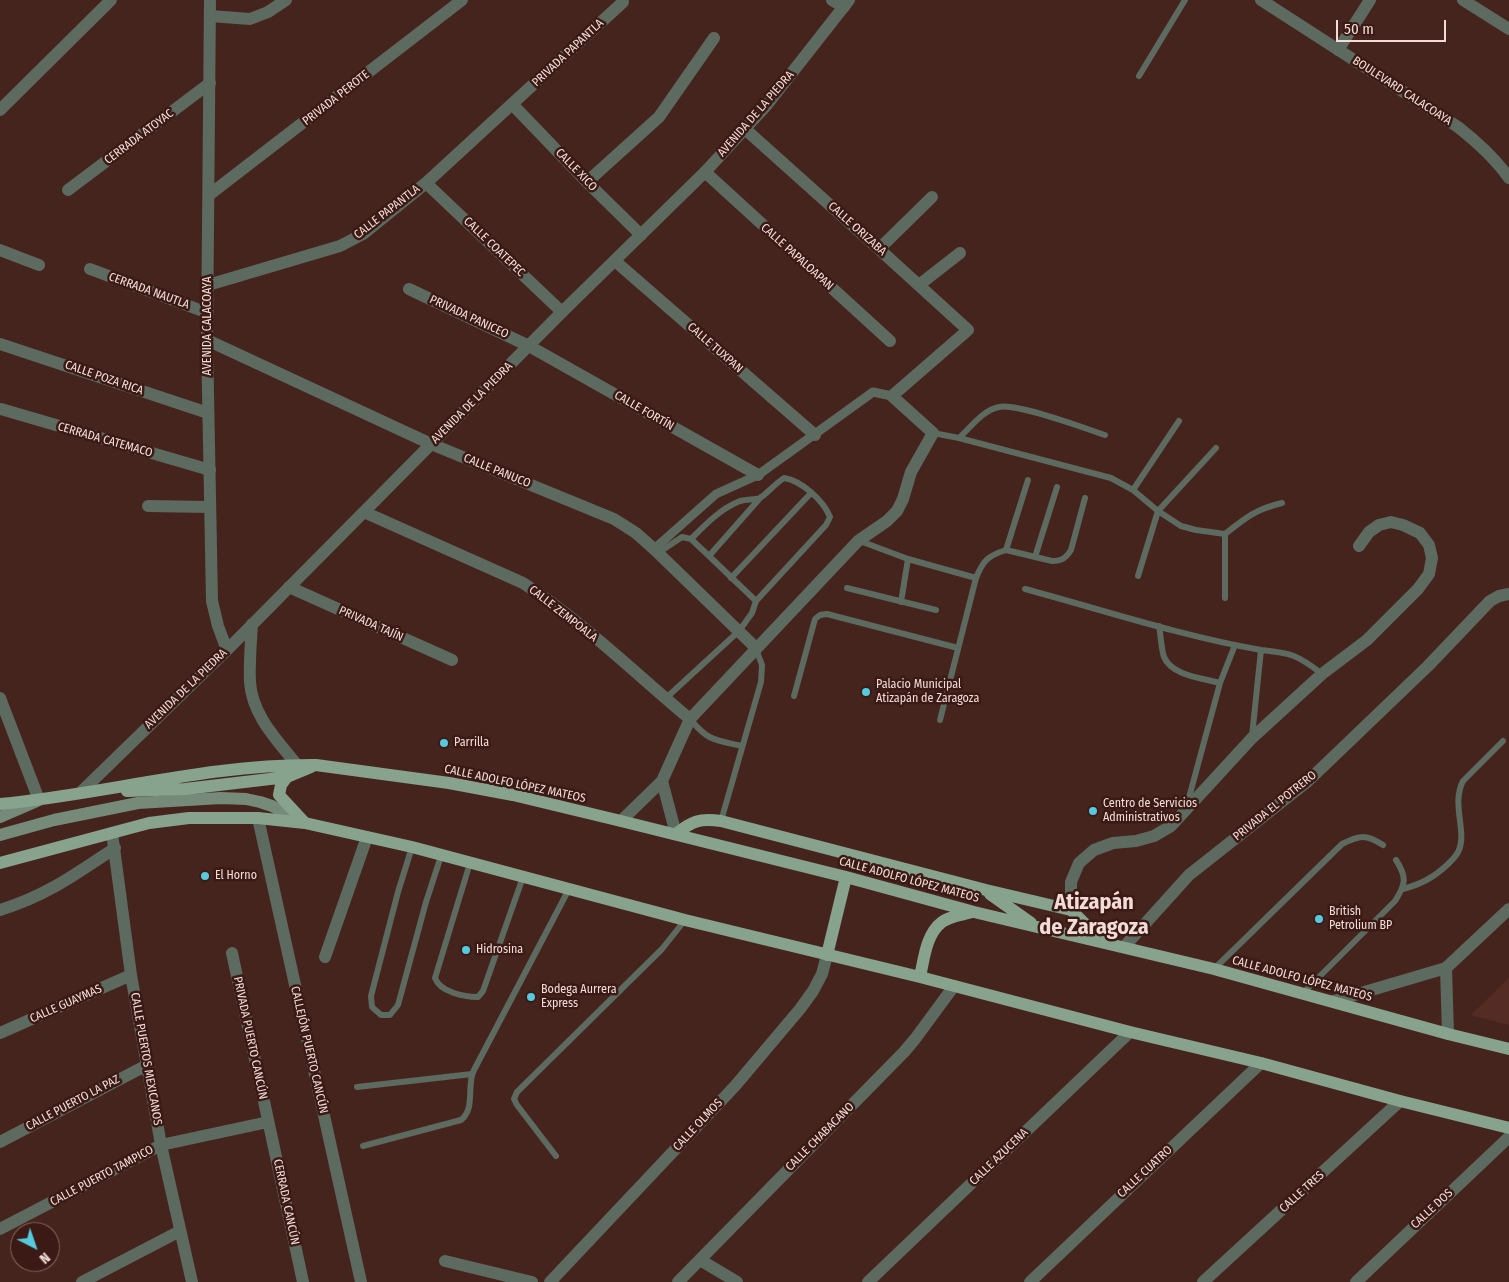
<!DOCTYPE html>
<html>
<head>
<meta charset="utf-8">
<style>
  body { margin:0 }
  #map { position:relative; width:1509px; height:1282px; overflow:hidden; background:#46241e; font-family:"Fira Sans Condensed",sans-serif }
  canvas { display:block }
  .north { position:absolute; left:10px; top:1222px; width:50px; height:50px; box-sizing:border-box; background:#3b1a15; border:1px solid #846863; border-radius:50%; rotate:139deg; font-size:14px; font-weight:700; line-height:20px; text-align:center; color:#f2dcd7 }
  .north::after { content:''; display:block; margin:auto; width:18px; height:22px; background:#55cadf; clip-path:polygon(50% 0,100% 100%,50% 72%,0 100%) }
  .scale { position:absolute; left:1336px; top:20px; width:110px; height:22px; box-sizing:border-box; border:2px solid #f2dcd7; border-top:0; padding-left:6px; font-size:15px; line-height:18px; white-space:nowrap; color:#f2dcd7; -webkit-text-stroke:4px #3b1a15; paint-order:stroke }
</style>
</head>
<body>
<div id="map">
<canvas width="1509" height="1282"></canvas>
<div class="north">N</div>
<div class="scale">50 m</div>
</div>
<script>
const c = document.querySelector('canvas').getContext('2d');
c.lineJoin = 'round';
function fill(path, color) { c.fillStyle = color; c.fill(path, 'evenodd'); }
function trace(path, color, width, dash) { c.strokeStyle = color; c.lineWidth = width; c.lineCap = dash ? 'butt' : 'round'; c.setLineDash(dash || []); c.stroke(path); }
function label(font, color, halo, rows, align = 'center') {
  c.font = font + ' "Fira Sans Condensed",sans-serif'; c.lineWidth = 5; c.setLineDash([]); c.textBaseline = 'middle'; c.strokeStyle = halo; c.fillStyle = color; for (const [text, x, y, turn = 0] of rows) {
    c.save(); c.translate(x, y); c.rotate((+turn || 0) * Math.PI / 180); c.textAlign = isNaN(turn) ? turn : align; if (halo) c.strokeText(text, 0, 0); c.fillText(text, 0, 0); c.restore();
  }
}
fill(new Path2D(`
  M1509 978V1025L1471 1015Z`), '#552c24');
trace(new Path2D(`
  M1139 76 1185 0
  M933 433 959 438 1111 478 1133 490 1158 511 1181 526 1196 530 1225 534V598
  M959 438C971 427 983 410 999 407 1017 403 1084 428 1105 435
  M1133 490 1179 421
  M1225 534C1245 518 1256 509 1282 503
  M691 539 709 556
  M860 541 908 559 976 578
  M1006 550 1052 561C1062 561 1066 558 1071 550L1085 498
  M658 553 682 537 691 539C706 524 720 509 740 501 747 499 754 500 760 498 764 496 777 482 784 478 802 481 823 500 830 517L826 525 756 601 752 613 739 631 666 698
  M1035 557 1057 487
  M1138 576 1158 511 1216 448
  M731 578 811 493
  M847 588 936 610
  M1025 589C1103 610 1181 636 1261 650L1252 736
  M756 601 709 556 761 497
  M901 602 908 559
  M1159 626C1161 636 1161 648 1164 657 1172 676 1203 678 1220 683L1187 805
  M1261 650C1291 653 1298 655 1322 674
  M1220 683 1235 645
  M794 696 815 619 820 615 827 614 958 648
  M690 719C708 741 715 740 742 746
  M940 720 976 578C983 561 987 556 1006 550L1028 480
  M721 821 761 682 762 665 756 649
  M412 847 398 892 371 996 372 1007 381 1015H390L398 1005 426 902 441 856
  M470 863 435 978C440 992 464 997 478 997L483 991 523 877
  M1403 889C1421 884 1433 878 1447 865 1451 861 1457 856 1459 850 1467 831 1451 804 1463 781L1503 741
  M1214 969 1342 844C1360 835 1366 834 1383 845
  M1303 993 1395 901C1406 884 1407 877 1396 860
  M357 1087 472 1074
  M363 1146 461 1120C476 1108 466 1085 474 1070 506 1010 537 949 569 889
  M556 1156 517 1105 514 1099 517 1092 662 949 685 920`), '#5c6a5f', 6);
trace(new Path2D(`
  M654 549 716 494 758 475 873 392 892 396`), '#5c6a5f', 9);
trace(new Path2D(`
  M832 0 844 7
  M1463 0 1509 29
  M210 16 250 19 268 12 286 0
  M1338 50 1370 0
  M512 104 587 182 641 235
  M0 110 111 0
  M705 172 890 341
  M587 182 659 117 714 38
  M426 183 562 312
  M68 190 210 83
  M209 195 462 0
  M879 249 932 197
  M0 250 39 265
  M615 261 815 435
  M90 269 208 313
  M208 285 340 246 363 234 426 183 623 2
  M919 285 960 253
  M409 289 529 346 758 475
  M207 340 431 444 614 519 636 533 654 549 756 648
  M0 344 208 413
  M1 409 210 470
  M148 506 210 507
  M364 512 523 583C583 622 635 673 690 719
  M289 587 452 660
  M0 698 39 800
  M662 781 676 834
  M258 818 361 1282
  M621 821 662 781 690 719 858 541 887 521 897 511 903 499 911 472 933 433 892 396 968 330 879 249 745 129
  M112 833 131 975 161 1145 192 1282
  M0 910C46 896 76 874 115 848
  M1071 910V882L1079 863 1094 850 1113 843 1136 841 1154 836 1171 826 1252 738 1322 674 1367 640 1418 589 1429 574 1432 558 1429 545 1420 533 1403 525 1391 522 1379 525 1369 532 1359 546
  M1124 947 1189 875 1308 781 1428 666 1490 601 1499 596 1509 594
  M232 953 303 1282
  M325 957 367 837
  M1446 968 1448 1034
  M1334 1001 1446 968 1509 909
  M0 1033 131 975
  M0 1142 147 1065
  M0 1229 161 1145 268 1122
  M700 1260 737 1282
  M445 1261 532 1282
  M82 1282 180 1231
  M550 1282 735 1086 800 1009 813 991 822 974 827 955
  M678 1282 904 1052 915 1039 954 986
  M868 1282 1130 1032
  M1030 1282 1261 1063
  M1203 1282 1400 1101
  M1356 1282 1509 1137`), '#5c6a5f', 12);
trace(new Path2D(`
  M210 0 207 340 212 601 218 626 227 650
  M1261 0 1458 127C1477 142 1495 158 1509 178
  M252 624C251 643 249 663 250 682 252 715 277 740 297 765
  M81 792 227 650 562 312 705 172 765 107 849 0`), '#5c6a5f', 12);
trace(new Path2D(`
  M0 817 37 801
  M0 835 54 820 138 803 221 798 246 799 260 802 272 806 302 822`), '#758a79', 12);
trace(new Path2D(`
  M287 777 281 785 279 795 305 823
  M127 791 185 789 287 777 311 767
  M0 804C106 794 208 764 316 765L449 783 513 795 621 821 846 877 974 912 1214 969 1448 1034 1509 1049
  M676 834C692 821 700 818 721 821L986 890 1071 910 1102 941
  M0 863 149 823 189 818H258L305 823 412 847 685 920 920 977 1130 1032 1261 1063 1400 1101 1509 1128
  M990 894 1031 923
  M827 955 846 877
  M920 977C924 959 926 934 942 922 950 916 962 915 972 912`), '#87a38e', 12);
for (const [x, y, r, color] of [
  [866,692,5,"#55cadf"],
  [444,743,5,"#55cadf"],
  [1093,811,5,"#55cadf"],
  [205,876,5,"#55cadf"],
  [1319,919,5,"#55cadf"],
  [466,950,5,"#55cadf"],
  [531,997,5,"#55cadf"]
]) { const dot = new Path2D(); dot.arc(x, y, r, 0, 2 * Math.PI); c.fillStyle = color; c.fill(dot); trace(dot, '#3b1a15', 2); }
label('12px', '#f2dcd7', '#3b1a15', [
  ["PRIVADA PAPANTLA",568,53,-43],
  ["BOULEVARD CALACOAYA",1402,91,33],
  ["PRIVADA PEROTE",336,98,-38],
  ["AVENIDA DE LA PIEDRA",756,114,-49],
  ["CERRADA ATOYAC",139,137,-37],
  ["CALLE XICO",576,170,46],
  ["CALLE PAPANTLA",387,212,-38],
  ["CALLE ORIZABA",857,229,42],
  ["CALLE COATEPEC",494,247,44],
  ["CALLE PAPALOAPAN",797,257,42],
  ["CERRADA NAUTLA",149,291,20],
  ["PRIVADA PANICEO",469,317,25],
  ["AVENIDA CALACOAYA",208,326,-90],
  ["CALLE TUXPAN",715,348,41],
  ["CALLE POZA RICA",104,378,19],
  ["AVENIDA DE LA PIEDRA",472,403,-45],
  ["CALLE FORTÍN",644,411,30],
  ["CERRADA CATEMACO",105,440,16],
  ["CALLE PANUCO",497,471,22],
  ["CALLE ZEMPOALA",563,614,38],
  ["PRIVADA TAJÍN",371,624,24],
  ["AVENIDA DE LA PIEDRA",186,689,-44],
  ["CALLE ADOLFO LÓPEZ MATEOS",515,784,12],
  ["PRIVADA EL POTRERO",1275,806,-39],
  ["CALLE ADOLFO LÓPEZ MATEOS",909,880,15],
  ["CALLE ADOLFO LÓPEZ MATEOS",1302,979,15],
  ["CALLE GUAYMAS",66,1004,-24],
  ["PRIVADA PUERTO CANCÚN",250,1038,78],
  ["CALLEJÓN PUERTO CANCÚN",309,1050,77],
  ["CALLE PUERTOS MEXICANOS",146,1059,80],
  ["CALLE PUERTO LA PAZ",73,1103,-28],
  ["CALLE OLMOS",698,1125,-47],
  ["CALLE CHABACANO",820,1137,-45],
  ["CALLE AZUCENA",999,1157,-44],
  ["CALLE CUATRO",1145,1172,-43],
  ["CALLE PUERTO TAMPICO",102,1176,-28],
  ["CALLE TRES",1302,1192,-42],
  ["CERRADA CANCÚN",286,1202,78],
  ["CALLE DOS",1432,1209,-43]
]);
label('12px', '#f2dcd7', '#3b1a15', [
  ["Palacio Municipal",876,685],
  ["Atizapán de Zaragoza",876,699],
  ["Parrilla",454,743],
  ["Centro de Servicios",1103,804],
  ["Administrativos",1103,818],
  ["El Horno",215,876],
  ["British",1329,912],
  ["Petrolium BP",1329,926],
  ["Hidrosina",476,950],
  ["Bodega Aurrera",541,990],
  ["Express",541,1004]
], 'left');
label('bold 22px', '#f2dcd7', '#3b1a15', [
  ["Atizapán",1094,903],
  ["de Zaragoza",1094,928]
]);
</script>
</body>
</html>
